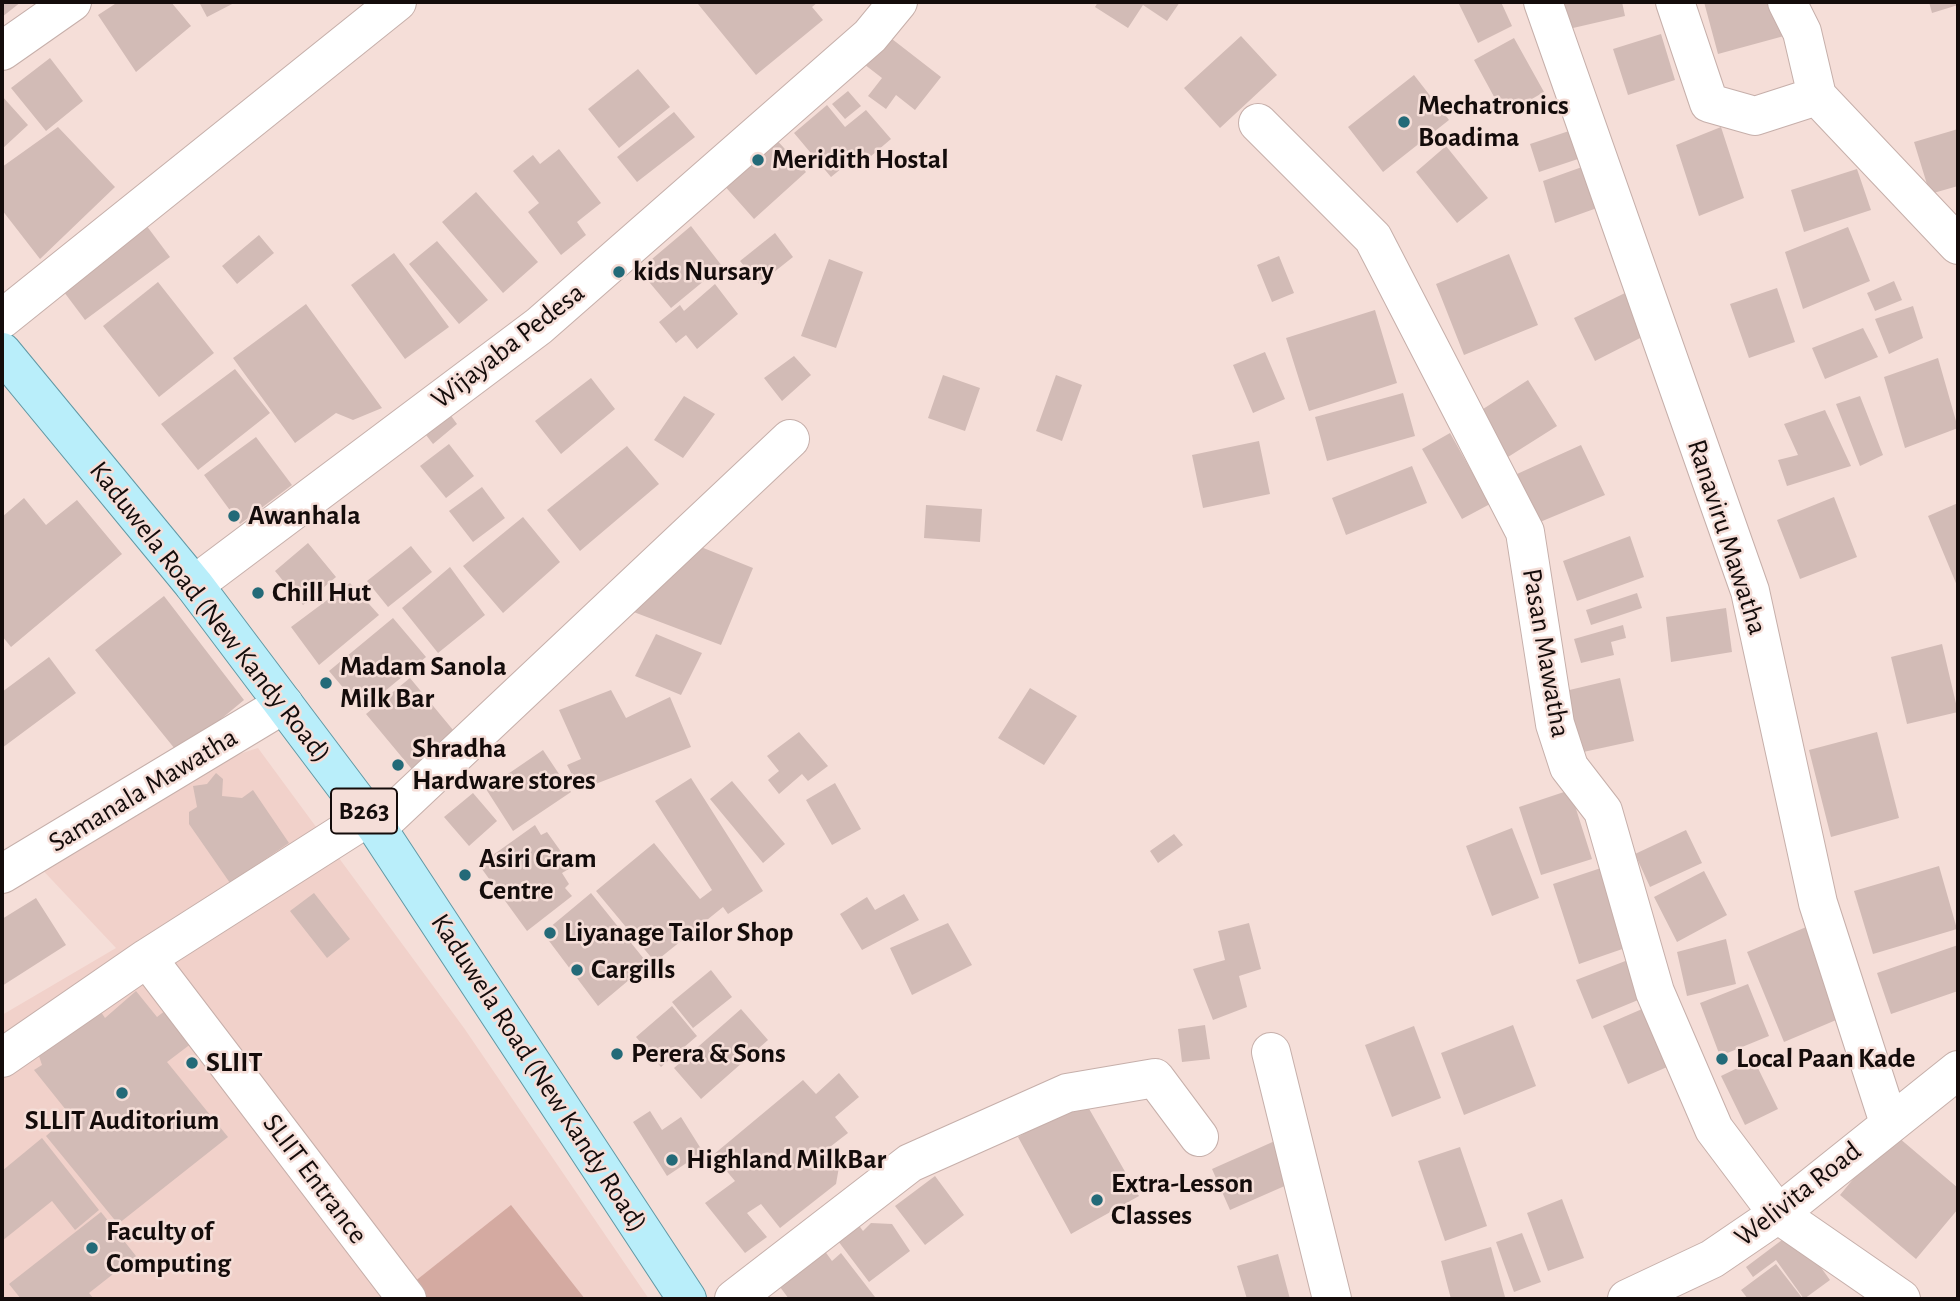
<!DOCTYPE html>
<html>
<head>
<meta charset="utf-8">
<style>
  body { margin:0 }
  #map { position:relative; width:1960px; height:1301px; overflow:hidden; background:#f5ded8; font-family:"Alegreya Sans",sans-serif }
  canvas { display:block }
  .frame { position:absolute; inset:0; border:4px solid #140c0b; pointer-events:none }
</style>
</head>
<body>
<div id="map">
<canvas width="1960" height="1301"></canvas>
<div class="frame"></div>
</div>
<script>
const c = document.querySelector('canvas').getContext('2d');
c.lineJoin = 'round';
function fill(path, color) { c.fillStyle = color; c.fill(path, 'evenodd'); }
function trace(path, color, width, dash) { c.strokeStyle = color; c.lineWidth = width; c.lineCap = dash ? 'butt' : 'round'; c.setLineDash(dash || []); c.stroke(path); }
function label(font, color, halo, rows, align = 'center') {
  c.font = font + ' "Alegreya Sans",sans-serif'; c.lineWidth = 5; c.setLineDash([]); c.textBaseline = 'middle'; c.strokeStyle = halo; c.fillStyle = color; for (const [text, x, y, turn = 0] of rows) {
    c.save(); c.translate(x, y); c.rotate((+turn || 0) * Math.PI / 180); c.textAlign = isNaN(turn) ? turn : align; if (halo) c.strokeText(text, 0, 0); c.fillText(text, 0, 0); c.restore();
  }
}
fill(new Path2D(`
  M258 748 464 1028 649 1299H2V1015L116 948 36 863 226 758Z`), '#f1d1ca');
fill(new Path2D(`
  M511 1205 585 1299H419L409 1286Z`), '#d4aaa1');
fill(new Path2D(`
  M2 2H21L2 17Z
  M118 2H171L191 26 136 72 98 15Z
  M199 2H236L207 17Z
  M702 2H818L812 7 823 20 756 75 698 4Z
  M1098 2H1180L1167 21 1143 5 1128 28 1095 7Z
  M1458 2H1501L1512 26 1478 43Z
  M1554 2H1622L1625 16 1560 31Z
  M1704 2H1775L1784 36 1718 54Z
  M1929 2H1958V5L1932 13Z
  M883 32 941 77 915 110 896 95 886 109 868 96 882 78 860 61Z
  M1661 34 1675 80 1628 95 1613 49Z
  M1241 36 1277 75 1220 128 1184 88Z
  M1514 38 1544 92 1504 115 1474 60Z
  M50 58 83 101 46 131 11 88Z
  M638 69 670 107 619 148 588 109Z
  M1414 75 1449 120 1383 172 1348 127Z
  M848 91 861 106 845 119 832 104Z
  M2 96 28 125 2 149Z
  M827 105 845 127 866 110 891 139 864 162 858 155 831 177 794 133Z
  M674 112 695 137 637 182 617 157Z
  M58 127 115 187 40 259 2 210V167Z
  M1721 127 1744 198 1699 216 1676 145Z
  M1578 128 1587 156 1539 172 1530 144Z
  M1958 129V186L1930 194 1914 142Z
  M773 136 806 172 754 219 722 183Z
  M1446 146 1488 198 1457 223 1416 172Z
  M559 149 601 203 577 222 586 235 561 255 528 212 539 203 513 171 533 155 540 164Z
  M1582 167 1597 208 1555 223 1543 181Z
  M1857 169 1871 210 1804 232 1791 190Z
  M476 192 538 262 503 293 442 222Z
  M143 221 170 257 85 320 58 284Z
  M691 226 722 266 671 308 639 270Z
  M1848 227 1870 281 1803 309 1785 252Z
  M775 233 793 257 759 284 740 261Z
  M259 235 274 253 237 284 222 266Z
  M437 241 488 300 459 324 409 264Z
  M394 253 449 327 405 359 351 285Z
  M1509 254 1538 325 1464 355 1436 284Z
  M1279 256 1294 293 1272 302 1257 265Z
  M829 259 863 272 836 348 801 336Z
  M1894 281 1902 300 1875 311 1867 293Z
  M158 282 214 353 159 397 103 326Z
  M715 284 738 314 697 349 686 335 676 343 659 322 680 305 684 311Z
  M1777 288 1795 342 1749 358 1730 304Z
  M1625 293 1646 335 1595 361 1574 318Z
  M306 304 382 408 353 420 336 413 295 443 233 358Z
  M1913 306 1923 338 1889 354 1875 319Z
  M1375 310 1397 383 1309 411 1286 338Z
  M1863 328 1878 357 1825 379 1812 348Z
  M1265 352 1285 399 1253 413 1233 365Z
  M794 356 811 375 782 401 764 378Z
  M1938 358 1958 428 1905 448 1884 377Z
  M235 369 270 413 198 470 161 424Z
  M943 375 980 388 965 431 928 418Z
  M1056 375 1082 385 1062 441 1036 431Z
  M591 378 615 409 561 454 535 421Z
  M1528 380 1557 426 1508 457 1480 411Z
  M1403 393 1415 436 1327 461 1315 417Z
  M684 396 715 414 683 458 654 440Z
  M1860 396 1883 455 1860 466 1836 404Z
  M441 402 457 424 433 444 416 422Z
  M1825 410 1851 466 1787 486 1778 460 1798 455 1784 424Z
  M1450 433 1490 504 1462 519 1422 449Z
  M256 437 292 485 240 524 204 475Z
  M1259 441 1270 494 1203 508 1192 455Z
  M449 444 474 476 446 498 420 466Z
  M1581 445 1605 495 1540 522 1517 474Z
  M627 446 659 484 580 551 547 510Z
  M1412 466 1427 503 1346 535 1332 498Z
  M482 487 505 518 473 542 449 511Z
  M1834 497 1857 557 1800 579 1777 520Z
  M24 498 46 525 77 500 122 554 11 647 2 636V517Z
  M1958 503V588L1928 516Z
  M926 505 982 509 980 542 924 538Z
  M523 517 560 562 503 613 463 566Z
  M1630 536 1644 577 1577 601 1563 561Z
  M308 543 336 577 303 605 275 571Z
  M411 546 432 572 388 607 367 581Z
  M701 547 753 568 721 645 631 611Z
  M450 567 485 615 438 653 402 608Z
  M350 583 379 615 319 665 291 627Z
  M1637 593 1642 608 1591 625 1586 610Z
  M164 596 244 700 179 754 95 650Z
  M1726 608 1732 652 1671 662 1666 617Z
  M393 618 426 657 362 710 329 671Z
  M1623 625 1626 638 1611 642 1614 655 1581 663 1574 639Z
  M656 634 702 653 681 695 635 676Z
  M1942 644 1958 712 1907 724 1891 657Z
  M49 657 76 693 2 748V692Z
  M410 678 458 736 415 773 366 714Z
  M1620 678 1634 741 1574 754 1561 692Z
  M1030 688 1077 716 1044 765 998 738Z
  M611 690 626 718 670 697 691 747 580 790 567 765 581 759 559 710Z
  M799 732 828 766 808 781 802 774 779 794 768 780 779 771 767 756Z
  M1877 732 1899 818 1831 837 1809 750Z
  M543 750 571 792 513 831 486 789Z
  M216 773 223 779 222 796 242 798 253 790 289 843 230 883 189 824V812L197 807 193 786 207 784Z
  M691 778 763 891 728 914 723 907 655 962 596 891 654 843 700 899 712 890 655 801Z
  M732 781 785 844 763 863 710 799Z
  M835 783 861 829 832 845 806 800Z
  M1570 790 1592 859 1541 875 1519 807Z
  M473 793 497 821 469 846 444 817Z
  M535 825 541 835 547 832 572 867 562 873 569 884 565 888 572 896 527 931 479 865Z
  M1512 828 1539 898 1492 916 1466 846Z
  M1686 830 1702 863 1650 887 1635 854Z
  M1174 834 1183 845 1158 863 1150 851Z
  M1607 866 1634 945 1579 964 1553 884Z
  M1939 866 1957 929 1873 954 1854 891Z
  M1704 871 1727 915 1677 942 1654 897Z
  M314 893 350 939 327 958 290 911Z
  M591 893 648 964 598 1006 543 933Z
  M904 894 919 920 862 950 840 914 867 897 875 910Z
  M36 898 66 945 2 986V919Z
  M948 923 972 965 912 995 890 948Z
  M1249 923 1261 969 1239 976 1247 1007 1213 1020 1193 969 1225 960 1218 931Z
  M1811 925 1848 1015 1784 1042 1747 952Z
  M1726 939 1736 984 1687 996 1677 952Z
  M1958 945V991L1891 1014 1877 973Z
  M1628 960 1643 998 1592 1019 1576 980Z
  M711 970 732 997 693 1028 672 1002Z
  M1748 984 1769 1036 1720 1056 1700 1003Z
  M136 991 157 1017 170 1007 196 1040 167 1062 228 1137 118 1224 46 1136 70 1115 34 1070 42 1065 39 1056 87 1018 99 1009 105 1018Z
  M672 1006 697 1036 661 1067 636 1037Z
  M1649 1006 1674 1064 1628 1084 1603 1026Z
  M741 1009 768 1040 701 1099 674 1068Z
  M1205 1025 1210 1059 1182 1062 1178 1029Z
  M1513 1025 1536 1086 1464 1115 1441 1053Z
  M1414 1026 1441 1098 1392 1117 1365 1045Z
  M1754 1060 1778 1109 1745 1125 1721 1076Z
  M839 1073 859 1097 835 1117 848 1133 826 1150 839 1167 836 1184 780 1228 761 1204 747 1213 767 1237 745 1253 705 1203 735 1181 713 1155 803 1080 816 1094Z
  M1084 1100 1139 1196 1071 1234 1018 1137Z
  M650 1111 662 1130 681 1117 703 1152 667 1176 633 1122Z
  M1892 1132 1958 1188V1209L1916 1259 1840 1195Z
  M42 1138 99 1210 75 1230 52 1201 2 1241V1171Z
  M1277 1140 1296 1181 1230 1210 1212 1169Z
  M1460 1147 1487 1226 1445 1241 1418 1161Z
  M935 1176 964 1215 925 1245 895 1206Z
  M1562 1199 1584 1258 1548 1271 1527 1213Z
  M101 1212 136 1256 89 1293 94 1299H21L9 1284Z
  M849 1212 863 1231 871 1223 892 1224 910 1251 869 1282 829 1229Z
  M1522 1233 1541 1282 1514 1292 1496 1242Z
  M1786 1237 1795 1249 1799 1247 1809 1251 1830 1280 1804 1299 1776 1260 1753 1277 1746 1267Z
  M1491 1247 1505 1297 1451 1299 1441 1261Z
  M824 1250 832 1261 841 1253 875 1297 871 1299H789L780 1287Z
  M1278 1254 1290 1299H1247L1237 1266Z
  M1776 1264 1803 1299H1748L1741 1290Z`), '#d2bbb6');
const minor = new Path2D(`
  M1543 2 1750 591 1818 903 1889 1123
  M1675 2 1709 103 1755 116 1817 96
  M1787 2 1802 32 1817 96 1958 245
  M2 51 72 2
  M1258 123 1373 238 1525 532 1555 724 1569 767 1603 811 1655 992 1714 1129 1778 1214 1901 1299
  M2 319 397 2
  M194 585 539 326 870 36 898 2
  M377 828 790 439
  M2 874 284 704
  M147 958 407 1299
  M1271 1052 1332 1299
  M2 1058 147 958 368 817
  M734 1299 910 1163 1067 1093 1155 1078 1199 1137
  M1627 1299 1712 1259 1778 1214 1958 1070`);
const major = new Path2D(`
  M2 352 194 585 377 828 687 1299`);
trace(minor, '#c6afaa', 40);
trace(major, '#6198a4', 40);
trace(minor, '#fff', 38);
trace(major, '#b9eefa', 38);
for (const [x, y, r, color] of [
  [1404,122,7,"#236a78"],
  [758,160,7,"#236a78"],
  [619,272,7,"#236a78"],
  [234,516,7,"#236a78"],
  [258,593,7,"#236a78"],
  [326,683,7,"#236a78"],
  [398,765,7,"#236a78"],
  [465,875,7,"#236a78"],
  [550,933,7,"#236a78"],
  [577,970,7,"#236a78"],
  [617,1054,7,"#236a78"],
  [1722,1059,7,"#236a78"],
  [192,1063,7,"#236a78"],
  [122,1093,7,"#236a78"],
  [672,1160,7,"#236a78"],
  [1097,1200,7,"#236a78"],
  [92,1248,7,"#236a78"]
]) { const dot = new Path2D(); dot.arc(x, y, r, 0, 2 * Math.PI); c.fillStyle = color; c.fill(dot); trace(dot, '#f5ded8', 2.5); }
for (const [x, y, w] of [
  [364,811,66]
]) { const box = new Path2D(); box.roundRect(x - w / 2, y - 22.5, w, 45, 5); c.fillStyle = '#f5ded8'; c.fill(box); trace(box, '#140c0b', 2); }
label('bold 26px', '#140c0b', null, [
  ["B263",364,811]
]);
label('bold 28px', '#140c0b', '#f5ded8', [
  ["Mechatronics",1418,106],
  ["Boadima",1418,138],
  ["Meridith Hostal",772,160],
  ["kids Nursary",633,272],
  ["Awanhala",248,516],
  ["Chill Hut",272,593],
  ["Madam Sanola",340,667],
  ["Milk Bar",340,699],
  ["Shradha",412,749],
  ["Hardware stores",412,781],
  ["Asiri Gram",479,859],
  ["Centre",479,891],
  ["Liyanage Tailor Shop",564,933],
  ["Cargills",591,970],
  ["Perera & Sons",631,1054],
  ["Local Paan Kade",1736,1059],
  ["SLIIT",206,1063],
  ["SLLIT Auditorium",122,1121,"center"],
  ["Highland MilkBar",686,1160],
  ["Extra-Lesson",1111,1184],
  ["Classes",1111,1216],
  ["Faculty of",106,1232],
  ["Computing",106,1264]
], 'left');
label('28px', '#140c0b', '#f5ded8', [
  ["Wijayaba Pedesa",508,346,-38],
  ["Ranaviru Mawatha",1727,537,72],
  ["Kaduwela Road (New Kandy Road)",210,612,52],
  ["Pasan Mawatha",1546,653,80],
  ["Samanala Mawatha",143,790,-31],
  ["Kaduwela Road (New Kandy Road)",539,1073,57],
  ["SLIIT Entrance",315,1179,53],
  ["Welivita Road",1798,1194,-38]
]);
</script>
</body>
</html>
